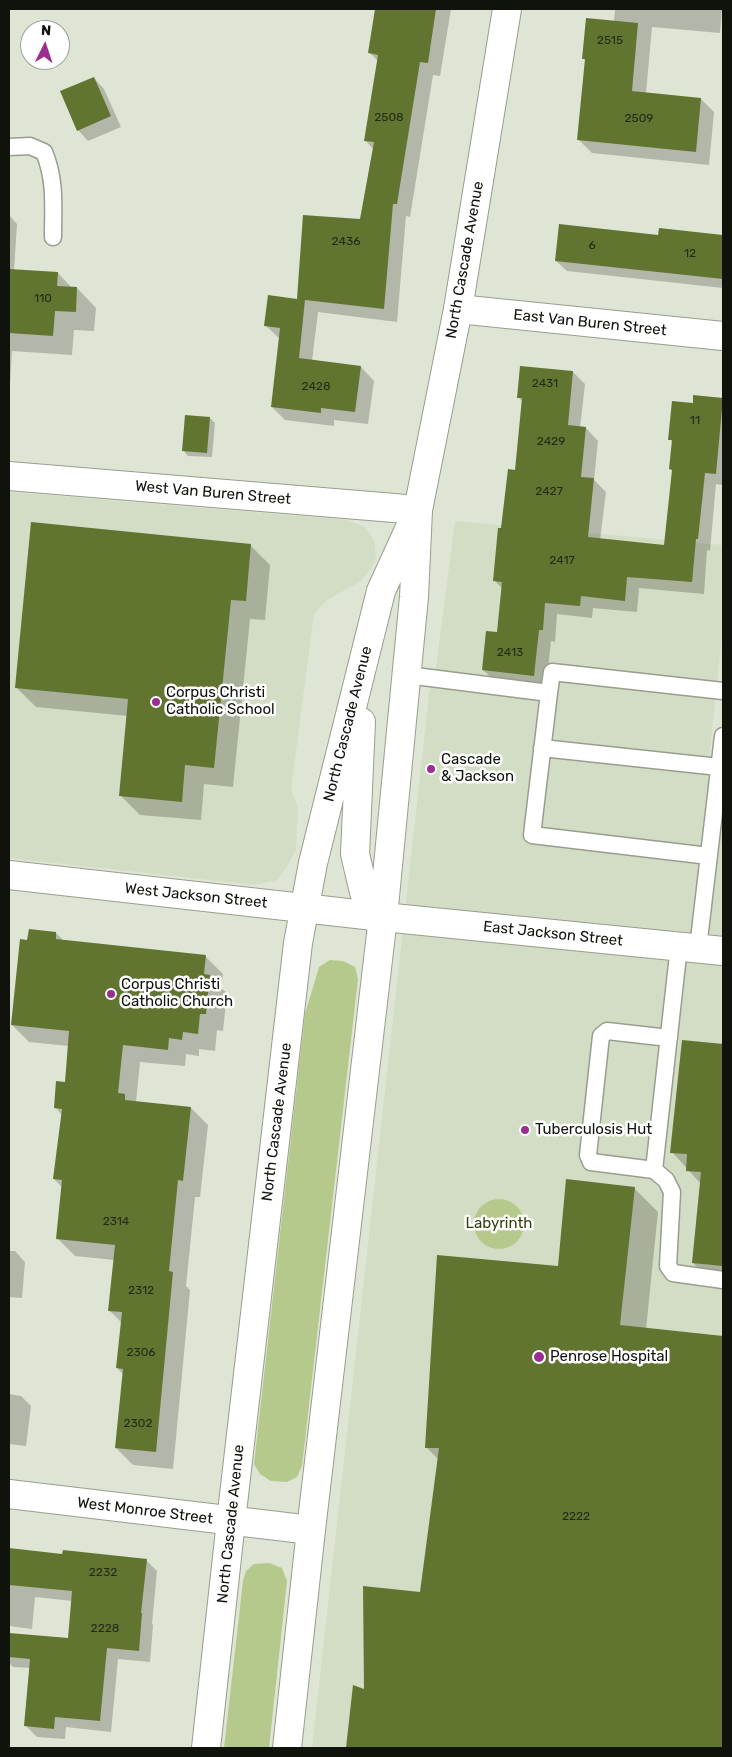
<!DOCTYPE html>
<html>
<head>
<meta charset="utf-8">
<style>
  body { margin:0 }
  #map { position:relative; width:732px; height:1757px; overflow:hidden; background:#dfe5d4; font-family:Rubik,sans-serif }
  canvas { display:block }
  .frame { position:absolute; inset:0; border:10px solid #10120c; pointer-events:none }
  .north { position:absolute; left:20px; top:20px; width:50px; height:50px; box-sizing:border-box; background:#fff; border:1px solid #9fa09e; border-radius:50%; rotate:4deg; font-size:14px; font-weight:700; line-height:20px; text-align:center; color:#10120c }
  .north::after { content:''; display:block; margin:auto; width:18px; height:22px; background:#9b2e8e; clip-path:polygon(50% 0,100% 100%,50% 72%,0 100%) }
</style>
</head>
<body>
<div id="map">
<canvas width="732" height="1757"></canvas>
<div class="frame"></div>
<div class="north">N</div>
</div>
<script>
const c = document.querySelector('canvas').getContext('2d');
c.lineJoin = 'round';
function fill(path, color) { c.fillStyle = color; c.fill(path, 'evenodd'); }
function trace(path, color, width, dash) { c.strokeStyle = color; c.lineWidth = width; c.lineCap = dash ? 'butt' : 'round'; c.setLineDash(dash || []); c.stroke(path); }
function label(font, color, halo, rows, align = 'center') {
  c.font = font + ' Rubik,sans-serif'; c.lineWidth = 5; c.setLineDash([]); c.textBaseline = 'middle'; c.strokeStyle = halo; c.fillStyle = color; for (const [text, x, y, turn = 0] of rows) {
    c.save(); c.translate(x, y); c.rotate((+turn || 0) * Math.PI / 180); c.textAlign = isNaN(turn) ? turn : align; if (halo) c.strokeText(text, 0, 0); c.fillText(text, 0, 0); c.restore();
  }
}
fill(new Path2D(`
  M9 492 348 520 365 527 374 540 376 557 371 568 361 581 327 600 314 614 291 789 298 808 296 850 286 868 277 880 254 885 9 858Z
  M455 521 723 545V627L707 777 723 779V1748H312L429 694 436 668Z`), '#d3dcc4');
fill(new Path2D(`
  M330 960 343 961 355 967 358 979 302 1466 297 1477 287 1482 271 1481 260 1474 254 1464 305 1014 319 967Z
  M474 1224a25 25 0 1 1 50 0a25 25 0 1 1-50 0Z
  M269 1563 282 1568 287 1581 269 1748H224L243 1581 246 1571 254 1564Z`), '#b4c98b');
fill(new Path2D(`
  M376 9H451L440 76 433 75 410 217 406 216 397 322 318 312 312 361 361 367 374 381 368 424 334 420V426L285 420 272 407 280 339 265 325 298 300 361 221 374 150 365 140 378 61 370 53Z
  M615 9H722L720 33 652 27 646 93 701 99 714 112 709 165 592 153 578 139 586 62 584 59 614 22Z
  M94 78 104 89 121 127 88 141 78 130Z
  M9 215 17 224 14 270 58 273 72 288H77L96 308 94 331 74 330 72 355 12 351 9 402Z
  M660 230 723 237V288L567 271 556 261 659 236Z
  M573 372 585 384 580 428H586L598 441 594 480 606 492 600 540 666 547 673 471 670 469 673 443 670 439 694 404 723 400V485L716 484 710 551 707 550 704 594 639 588 637 612 593 608 592 618 557 614 555 642 551 641 546 688 496 682 483 670 498 633 503 589 494 580 503 529 516 471 523 402 518 397Z
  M210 418 215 423 212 457 188 456 183 450Z
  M251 546 270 565 265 620 250 619 233 787 204 784 201 820 140 815 120 795 128 716 36 707 16 687Z
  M56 933 64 941 205 956 223 974 221 988 227 993 223 1031 217 1030 215 1051 199 1049V1056L186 1054 185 1066 140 1062 136 1102 191 1108 208 1125 200 1197H195L186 1286 190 1290 173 1469 133 1465 116 1448 123 1374 117 1368 122 1323 109 1310 114 1260 75 1256 58 1239 63 1188 54 1179 62 1115 55 1107 66 1084 69 1046 29 1042 12 1025 29 942Z
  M683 1041 723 1045V1287H717L693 1263 701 1184 672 1152Z
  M634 1188 658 1212 646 1329 723 1337V1748H348L354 1687 365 1690 421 1593 438 1459 426 1447 559 1267Z
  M9 1251H15L25 1262 22 1298 9 1297Z
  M9 1394 21 1396 31 1406 26 1446 9 1444Z
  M9 1549 63 1556 146 1560 157 1571 152 1624 153 1625 150 1662 118 1659 111 1732 66 1727 65 1739 37 1737 25 1725 31 1668 13 1667 9 1663V1634L69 1639 73 1601 35 1597 32 1629 9 1626Z`), '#0003');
fill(new Path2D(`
  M375 9H436L428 63 420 62 397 204H393L384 309 305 300 299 358 361 366 355 412 321 408V413L271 407 280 328 264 326 268 295 297 299 303 215 360 219 374 142 364 141 378 55 368 53Z
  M586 18 638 23 632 91 701 98 696 152 577 140 585 59H582Z
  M94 77 111 116 77 131 60 91Z
  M559 224 658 235 659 228 723 235V279L555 261Z
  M9 269 58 272 57 286 77 287 76 312 55 311 53 336 9 333Z
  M520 366 573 371 568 425 586 427 581 477 594 478 588 537 664 545 672 470 669 469 672 440H668L672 401 693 403V395L723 398 716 474 705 473 698 539H696L692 582 627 577 625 601 581 596 580 606 545 603 543 630H539L534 676 482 670 486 631 497 632 502 582 493 581 498 528H501L508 469 515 470 522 398H517Z
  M185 415 210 417 207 453 182 451Z
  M31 522 251 544 246 601 231 600 214 768 185 765 182 802 119 796 128 699 15 688Z
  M29 929 56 932V939L206 955 204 974 210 975 206 1014H200L198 1034 183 1032 182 1040 169 1038 168 1050 123 1045 118 1093 125 1094V1100L191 1107 183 1181 178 1180 169 1271 173 1272 156 1452 115 1448 123 1369 116 1368 122 1312 108 1311 115 1245 56 1239 62 1180 53 1179 62 1109 54 1108 56 1081 65 1082 69 1031 11 1025 20 939 27 940Z
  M682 1040 723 1044V1266L692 1263 701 1172 686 1171 687 1154 670 1153Z
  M566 1179 635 1187 620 1325 723 1336V1748H346L353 1685 364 1689 363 1586 420 1592 439 1448H425L437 1255 558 1266Z
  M9 1548 62 1554 63 1550 147 1559 141 1613H142L139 1651 107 1648 100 1721 55 1717 54 1729 24 1726 30 1659 9 1657V1633L68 1638 72 1591 9 1585Z`), '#617531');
const service = new Path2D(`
  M9 147 30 146 44 152C56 180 53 208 53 237
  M407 675 549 693 552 672 723 691
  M549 693 532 835 709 856
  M542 748 719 767
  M679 946 654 1170 666 1180 672 1192 668 1266 673 1273 723 1280
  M698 948 723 736
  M654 1170 591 1162 588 1155 601 1036 607 1031 669 1038`);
const minor = new Path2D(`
  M458 309 723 336
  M9 476 418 510
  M9 875 303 908
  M9 1494 311 1530`);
const tertiary = new Path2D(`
  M303 908 383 917`);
const secondary = new Path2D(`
  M361 722 355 854 364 892 383 917
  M383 917 723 951
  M206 1748 231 1521 298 943 313 863 381 591 412 523
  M287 1748 311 1530 383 917 414 597 418 510 458 309 507 9`);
trace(service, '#989e8e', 19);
trace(minor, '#989e8e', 30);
trace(tertiary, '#989e8e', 30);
trace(secondary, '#989e8e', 30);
trace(service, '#fff', 16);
trace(minor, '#fff', 28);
trace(tertiary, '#fff', 28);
trace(secondary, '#fff', 28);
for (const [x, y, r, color] of [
  [156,702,5,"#9b2e8e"],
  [431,769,5,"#9b2e8e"],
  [111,994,5,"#9b2e8e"],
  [525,1130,5,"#9b2e8e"],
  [539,1357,6,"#9b2e8e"]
]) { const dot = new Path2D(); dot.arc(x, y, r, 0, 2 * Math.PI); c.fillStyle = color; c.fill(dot); trace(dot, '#fff', 2); }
label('12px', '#242b15', null, [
  ["2515",610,41],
  ["2508",389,118],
  ["2509",639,119],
  ["2436",346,242],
  ["6",592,246],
  ["12",690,254],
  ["110",43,299],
  ["2431",545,384],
  ["2428",316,387],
  ["11",695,421],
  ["2429",551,442],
  ["2427",549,492],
  ["2417",562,561],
  ["2413",510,653],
  ["2314",116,1222],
  ["2312",141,1291],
  ["2306",141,1353],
  ["2302",138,1424],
  ["2222",576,1517],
  ["2232",103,1573],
  ["2228",105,1629]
]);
label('15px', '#10120c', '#fff', [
  ["North Cascade Avenue",465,260,-80],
  ["East Van Buren Street",590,323,6],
  ["West Van Buren Street",213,493,5],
  ["North Cascade Avenue",348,724,-76],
  ["West Jackson Street",196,896,6],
  ["East Jackson Street",553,934,6],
  ["North Cascade Avenue",277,1122,-83],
  ["West Monroe Street",145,1511,7],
  ["North Cascade Avenue",231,1524,-84]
]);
label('15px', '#10120c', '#fff', [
  ["Corpus Christi",166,693],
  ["Catholic School",166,710],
  ["Cascade",441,760],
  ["& Jackson",441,777],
  ["Corpus Christi",121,985],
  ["Catholic Church",121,1002],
  ["Tuberculosis Hut",535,1130],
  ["Penrose Hospital",550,1357]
], 'left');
label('15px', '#33410d', '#fff', [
  ["Labyrinth",499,1224]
]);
</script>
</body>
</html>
